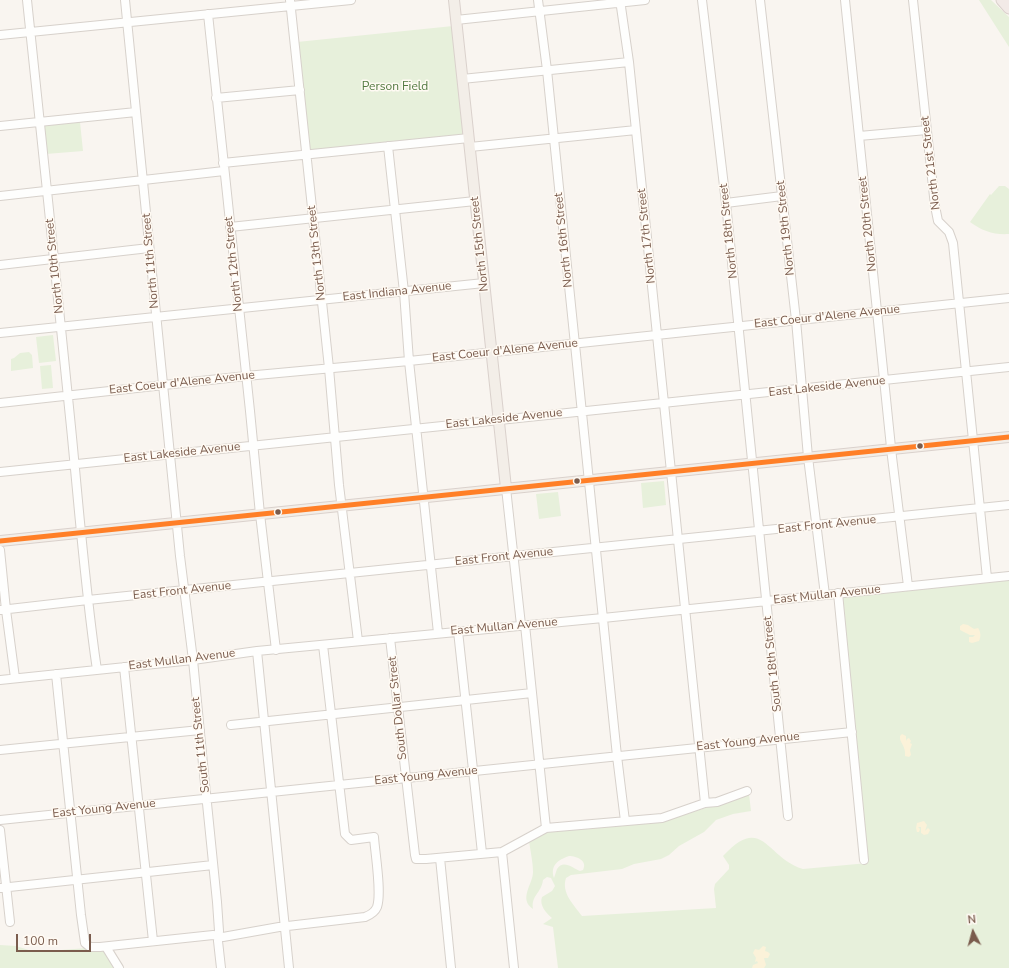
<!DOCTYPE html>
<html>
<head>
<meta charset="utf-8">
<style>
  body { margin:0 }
  #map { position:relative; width:1009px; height:968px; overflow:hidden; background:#f9f5f0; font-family:"Nunito Sans",sans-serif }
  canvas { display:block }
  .north { position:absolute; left:953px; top:912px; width:40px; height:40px; -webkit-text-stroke:3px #fffaf3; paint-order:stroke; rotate:354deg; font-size:11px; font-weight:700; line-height:16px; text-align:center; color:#7a5c4d }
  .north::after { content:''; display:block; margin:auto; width:14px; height:18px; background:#7a5c4d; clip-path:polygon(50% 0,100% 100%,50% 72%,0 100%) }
  .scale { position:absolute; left:16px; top:934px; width:75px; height:18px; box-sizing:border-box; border:2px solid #7a5c4d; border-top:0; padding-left:5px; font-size:12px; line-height:14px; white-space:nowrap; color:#7a5c4d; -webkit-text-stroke:3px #fffaf3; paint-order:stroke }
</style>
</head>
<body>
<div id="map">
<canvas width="1009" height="968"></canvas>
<div class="north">N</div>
<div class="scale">100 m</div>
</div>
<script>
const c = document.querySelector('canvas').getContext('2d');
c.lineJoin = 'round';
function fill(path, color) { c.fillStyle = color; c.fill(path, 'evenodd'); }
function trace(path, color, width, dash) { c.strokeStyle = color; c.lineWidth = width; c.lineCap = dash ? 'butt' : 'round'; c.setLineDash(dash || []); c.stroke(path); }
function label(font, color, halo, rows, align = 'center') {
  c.font = font + ' "Nunito Sans",sans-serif'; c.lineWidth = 3; c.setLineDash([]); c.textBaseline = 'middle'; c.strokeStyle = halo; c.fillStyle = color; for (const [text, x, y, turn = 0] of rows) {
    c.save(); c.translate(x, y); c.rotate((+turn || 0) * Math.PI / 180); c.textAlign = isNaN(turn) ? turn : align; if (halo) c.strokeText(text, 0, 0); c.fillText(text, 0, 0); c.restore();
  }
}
fill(new Path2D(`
  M979 0H991L1009 17V47Z
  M453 26 464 134 311 150 308 148 297 42Z
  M80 122 83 151 46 154 44 126Z
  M999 186H1005L1009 189V234C994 235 982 231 970 222L990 194 991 195Z
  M53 335 56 361 39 363 36 337Z
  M29 352 32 355 33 368 11 371V359L14 358 20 353Z
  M51 365 53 388 42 389 40 366Z
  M664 481 666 505 643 508 641 483Z
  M558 492 561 516 539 519 536 494Z
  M1009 580V968H558L553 927 543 924 552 918C546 913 539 905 542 897L552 891 555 886 551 878 547 877 543 880C541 894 531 895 533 909 518 899 533 884 533 872 533 861 530 850 529 840L543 834 552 831 662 822 749 794 751 811 733 814 716 820 704 832 679 846 669 855 661 859 634 864 622 869 571 875 566 878C561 893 574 905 582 916L716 908 714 889 715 884 729 869V865L723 856C763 813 766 858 803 869L868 863 842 598ZM569 856C577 856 588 861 583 870L580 871C573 868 563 859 557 869 556 872 555 875 554 878 550 865 558 860 569 856Z
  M0 945 16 946 35 952 100 947 119 968H0Z`), '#e7f0db');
fill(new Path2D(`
  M963 624 968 625 974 629 978 628C981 632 981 637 979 641L972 643 969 642V637H973L975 635H970L960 630V626Z
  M902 734 906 736V741L907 739 909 738 911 741 910 743 912 744 910 750 911 755 909 757 905 756C906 745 899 743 900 736Z
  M924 821 927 825 925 831 928 828 930 830 928 834 924 835 921 833V827H918L920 829 919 832H917L916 828 917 823Z
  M763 946 766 947 765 951 768 952 770 954 768 958H764L766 965 764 968H752L753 965 758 963 757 961 755 962 756 958 753 953 755 949 759 950Z`), '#fbf2d9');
const minor = new Path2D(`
  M27 0C42 142 57 285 71 427 79 508 85 589 97 670
  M125 0 180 556 193 660 203 764 217 902 219 931 218 941 221 968
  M290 0 329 368 339 485 358 641
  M538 0 547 70 617 756 625 821
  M620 0 629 62 705 803
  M702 0 726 203 788 816
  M760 0 796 320 808 457 825 595
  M845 0 892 457 908 586
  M913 0 935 206 938 221 949 232 953 243 987 578
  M208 14 250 411 260 514 276 650
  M456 20 645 0
  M0 35 351 0
  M462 79 629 62
  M216 98 300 90
  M0 126 136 112
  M859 136 927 130
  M388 146 404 292 409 361 438 633
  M470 147 636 130
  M223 163 469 138
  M0 196 224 171
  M726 203 782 196
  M230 227 475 201
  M0 265 149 248
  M0 333 484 283
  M0 403 246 376 409 361 1009 298
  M0 472 1009 367
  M506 488 521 625
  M0 550 6 610 15 678
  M838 593 864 860
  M0 610 88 600 1009 505
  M525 625 546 828
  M458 631 482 853
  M390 638 415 855 416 859H426L502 852 546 828 662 818 705 803 717 802 747 791
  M257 651 289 968
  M124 667 153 941
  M56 674 81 915 85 943 90 947H100L213 935 223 937 279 927 365 917C370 915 375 912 377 907 382 893 375 853 374 837L351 840 345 834 323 645
  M0 680 193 660 257 651 603 618 1009 576
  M231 725 532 693
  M0 750 200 730
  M0 820 852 732
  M0 830 10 922
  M502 852 514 968
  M440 858 451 968
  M0 888 213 865
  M106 947 119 968`);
const major = new Path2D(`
  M454 0 506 488
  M0 541 1009 437`);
const highway = new Path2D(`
  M1002 0 1009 8`);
trace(minor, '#d7d1cb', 10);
trace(major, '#dad1cc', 12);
trace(highway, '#dad1cc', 13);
trace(minor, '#fefefd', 8);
trace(major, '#f3eee8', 10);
trace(highway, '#f2eae7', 11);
trace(new Path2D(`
  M0 541 1009 437`), '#ff7f27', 5);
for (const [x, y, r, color] of [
  [920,446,3.5,"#7a5c4d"],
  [577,481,3.5,"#7a5c4d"],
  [278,512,3.5,"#7a5c4d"]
]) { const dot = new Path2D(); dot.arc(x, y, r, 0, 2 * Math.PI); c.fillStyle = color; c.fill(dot); trace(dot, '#fffaf3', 1.5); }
label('12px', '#537a41', '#fffaf3', [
  ["Person Field",395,87]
]);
label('12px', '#7a5c4d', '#fffaf3', [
  ["North 21st Street",931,163,-97],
  ["North 20th Street",868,224,-96],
  ["North 19th Street",786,228,-96],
  ["North 18th Street",729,231,-96],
  ["North 17th Street",647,236,-96],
  ["North 16th Street",564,240,-96],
  ["North 15th Street",480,244,-96],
  ["North 13th Street",317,253,-96],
  ["North 11th Street",151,261,-95],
  ["North 12th Street",234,264,-96],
  ["North 10th Street",55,266,-96],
  ["East Indiana Avenue",397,292,-6],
  ["East Coeur d'Alene Avenue",827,317,-6],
  ["East Coeur d'Alene Avenue",505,351,-6],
  ["East Coeur d'Alene Avenue",182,383,-6],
  ["East Lakeside Avenue",827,387,-6],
  ["East Lakeside Avenue",504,419,-6],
  ["East Lakeside Avenue",182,453,-6],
  ["East Front Avenue",827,525,-6],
  ["East Front Avenue",504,557,-6],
  ["East Front Avenue",182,591,-6],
  ["East Mullan Avenue",827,595,-6],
  ["East Mullan Avenue",504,627,-5],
  ["East Mullan Avenue",182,660,-7],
  ["South 18th Street",773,664,-96],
  ["South Dollar Street",398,708,-96],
  ["East Young Avenue",748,742,-6],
  ["South 11th Street",201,745,-96],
  ["East Young Avenue",426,776,-6],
  ["East Young Avenue",104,809,-6]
]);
</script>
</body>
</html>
